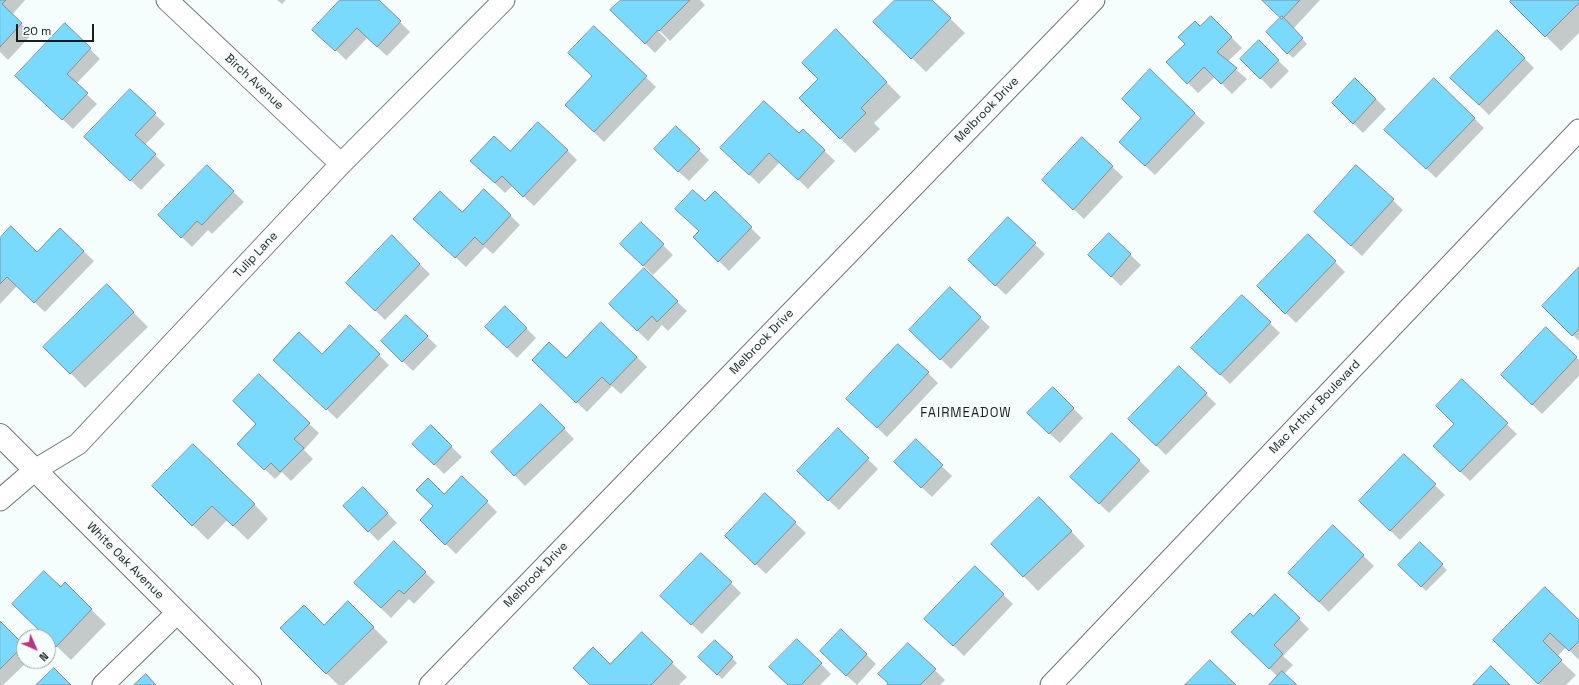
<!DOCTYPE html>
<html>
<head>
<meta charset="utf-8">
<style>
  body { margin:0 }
  #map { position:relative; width:1579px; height:685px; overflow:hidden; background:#f5fdfd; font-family:"Space Grotesk",sans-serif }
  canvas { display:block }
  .north { position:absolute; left:16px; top:629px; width:40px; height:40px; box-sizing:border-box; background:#f5fdfd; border:1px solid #9da3a3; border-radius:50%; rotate:135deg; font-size:11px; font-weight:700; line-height:16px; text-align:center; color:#1a1d1d }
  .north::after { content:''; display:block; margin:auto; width:14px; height:18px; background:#b8367e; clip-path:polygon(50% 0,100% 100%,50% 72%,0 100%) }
  .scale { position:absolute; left:16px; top:24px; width:78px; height:18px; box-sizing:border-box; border:2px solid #1a1d1d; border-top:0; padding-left:5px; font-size:12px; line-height:14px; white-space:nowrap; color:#1a1d1d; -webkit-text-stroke:3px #f5fdfd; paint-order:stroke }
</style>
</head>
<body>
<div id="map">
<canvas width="1579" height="685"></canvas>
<div class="north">N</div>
<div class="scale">20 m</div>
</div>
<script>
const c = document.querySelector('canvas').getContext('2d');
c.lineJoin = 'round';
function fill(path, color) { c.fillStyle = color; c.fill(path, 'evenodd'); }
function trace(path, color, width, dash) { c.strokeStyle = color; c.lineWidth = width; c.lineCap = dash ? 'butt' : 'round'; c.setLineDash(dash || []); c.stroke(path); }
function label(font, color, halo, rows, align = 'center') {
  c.font = font + ' "Space Grotesk",sans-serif'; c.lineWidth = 3.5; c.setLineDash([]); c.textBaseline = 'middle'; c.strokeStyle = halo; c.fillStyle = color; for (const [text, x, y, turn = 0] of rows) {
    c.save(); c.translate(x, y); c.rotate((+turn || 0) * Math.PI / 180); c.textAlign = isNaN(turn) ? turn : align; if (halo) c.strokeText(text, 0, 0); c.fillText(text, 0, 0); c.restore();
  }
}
fill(new Path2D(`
  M0 0H25L12 15 32 34 8 60 0 52Z
  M277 0H286L282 4Z
  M341 0H378L410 32 387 56 367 38 346 60 324 39Z
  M622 0H700L705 5 670 41 655 26 654 27 667 40 655 53 612 10Z
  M896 0H931L965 33 926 72 875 22Z
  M1263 0H1320L1293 29 1307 44 1293 58 1267 32 1282 18Z
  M1513 0H1579V33L1561 51 1511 2Z
  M1211 17 1242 48 1227 62 1247 79 1232 94 1215 77 1198 93 1167 62Z
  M594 27 656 87 604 142 576 115 593 76Z
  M836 31 901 97 874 123 880 129 855 153 800 98 820 79Z
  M1497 31 1534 68 1489 115 1451 78Z
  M1259 42 1289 71 1271 89 1242 59Z
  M90 49 100 59 76 84 97 104 73 129 27 86Z
  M1150 71 1205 123 1155 175 1130 152 1143 118Z
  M130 90 165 124 145 145 165 165 141 190 95 147Z
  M1376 99 1386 109 1363 133 1343 113Z
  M1474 118 1484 128 1436 178 1396 140Z
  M676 127 709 160 689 181 665 159Z
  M803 130 835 161 808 189 780 162 759 184 732 158 799 135Z
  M1082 138 1123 177 1084 219 1053 190Z
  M567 150 577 160 534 206 512 186 505 193 482 171 510 153Z
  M207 166 244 202 212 234 208 230 192 247 159 215Z
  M1357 166 1403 210 1362 256 1325 222Z
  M715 192 761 238 729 271 695 237 700 231 705 202Z
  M462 213 510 215 520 225 493 254 485 247 466 267 425 229Z
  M1008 219 1045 254 1006 295 979 270Z
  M641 223 673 255 653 275 621 244Z
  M60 229 94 261 45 312 17 286 0 304V239L37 253Z
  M1109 234 1141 265 1121 286 1099 265Z
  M1308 235 1345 272 1296 323 1258 286Z
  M392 237 430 274 385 320 347 283Z
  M1579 268V341L1543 306Z
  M644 270 687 311 668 331 662 325 648 341 610 304Z
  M107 286 148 327 85 388 45 347Z
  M1242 296 1280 333 1230 384 1193 348Z
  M505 307 536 338 517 358 486 327Z
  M406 316 437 346 413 371 392 351Z
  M980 318 990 327 951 369 921 340Z
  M1546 329 1579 360V376L1542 414 1512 385Z
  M379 355 389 365 337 419 285 370 322 356Z
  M637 357 647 367 621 394 612 386 587 412 543 370Z
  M1179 367 1216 404 1166 455 1129 419Z
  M928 373 938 383 887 437 857 409Z
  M1462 381 1517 434 1470 481 1434 446 1456 424Z
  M1053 388 1083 418 1060 443 1038 423Z
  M541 405 574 439 525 486 492 452Z
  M309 424 319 433 304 450 313 459 291 481 282 472 275 479 249 454Z
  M431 427 462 457 444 474 414 444Z
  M838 430 878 469 839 510 808 481Z
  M1113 435 1150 471 1109 513 1082 487Z
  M916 441 952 476 932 497 895 462Z
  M1404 455 1445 495 1400 540 1360 501Z
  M462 477 497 512 456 554 421 520Z
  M153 486 254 504 268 519 248 540 227 520 208 540Z
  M363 488 397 523 378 541 345 506Z
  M765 494 806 533 766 574 736 545Z
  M1054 513 1085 546 1038 591 992 544Z
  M1334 527 1374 566 1329 612 1299 583Z
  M394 542 435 582 414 604 409 599 391 618 355 583Z
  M1420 544 1447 570 1426 591 1399 565Z
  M701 554 741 593 702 634 672 606Z
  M975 567 1013 604 964 656 926 619Z
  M65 584 106 624 71 660 47 637 61 588Z
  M1275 595 1309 629 1283 656 1293 665 1284 674 1295 685H1270L1278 677 1233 632 1253 617Z
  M348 602 388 642 344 685H338L282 628 324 626Z
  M1579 621V660L1566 647 1557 657 1576 675 1566 685H1540L1495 640Z
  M0 622 24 647V661H28L3 685H0Z
  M841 630 876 664 857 685 831 661Z
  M797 640 831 674 820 685H790Z
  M715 641 737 663 722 679 700 657Z
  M908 644 945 680 940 685H888Z
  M672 663 687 677 679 685H591L610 666Z`), '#0003');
const building = new Path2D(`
  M0 0H6L2 4 22 23 0 47Z
  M340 0H379L401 21 377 47 357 28 335 51 312 30Z
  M621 0H690L659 31 658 30 645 44 610 10Z
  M895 0H932L951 18 911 59 873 22Z
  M1262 0H1300L1282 19Z
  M1511 0H1579V3L1545 37 1510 2Z
  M1211 16 1232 37 1217 52 1237 68 1221 84 1204 67 1187 84 1166 62 1185 44 1178 37 1195 21 1200 26Z
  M1282 16 1303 38 1287 54 1266 32Z
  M65 23 91 48 67 74 88 93 62 120 15 76Z
  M594 26 647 76 594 132 565 105 592 76 568 53Z
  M836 29 887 82 861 108 866 113 840 139 799 98 818 79 802 63Z
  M1497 30 1525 58 1479 105 1450 78Z
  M1259 40 1279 60 1260 79 1240 59Z
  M1150 69 1195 113 1145 166 1119 142 1141 118 1122 99Z
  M1355 78 1376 99 1353 124 1332 103Z
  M1434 78 1475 118 1426 169 1384 130Z
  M130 89 156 113 135 135 156 154 130 181 84 137Z
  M764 101 799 133 803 129 825 150 798 180 769 153 749 175 720 148Z
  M538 122 568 150 523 197 502 176 495 183 470 161 494 136 510 151Z
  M676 126 700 149 678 172 654 149Z
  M1082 137 1113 166 1073 210 1042 180Z
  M207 165 234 191 202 225 197 221 181 238 158 215Z
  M1356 165 1394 199 1351 246 1314 212Z
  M484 189 511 215 483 245 475 237 455 258 413 219 440 191 462 212Z
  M693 190 705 201 715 191 752 227 718 262 693 237 699 231 675 209Z
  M1008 217 1036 243 995 286 968 260Z
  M641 222 664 244 643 266 620 244Z
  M11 226 37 252 60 228 84 251 34 303 7 277 0 284V238Z
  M1109 233 1131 254 1111 277 1088 255Z
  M1308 234 1336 261 1285 314 1257 286Z
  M392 235 420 264 375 311 346 283Z
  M1579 267V329L1572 336 1542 306Z
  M644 268 678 301 657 322 652 316 637 331 609 304Z
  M107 284 134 312 70 374 43 347Z
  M950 287 981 317 940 360 909 330Z
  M1242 295 1271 322 1220 375 1191 348Z
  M505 306 527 328 507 348 485 327Z
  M406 315 428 336 402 362 381 341Z
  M601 322 637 357 610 385 602 377 576 403 532 360 549 342 566 358Z
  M350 325 380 354 326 410 273 360 299 332 322 354Z
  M1546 327 1577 357 1532 405 1501 375Z
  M898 344 929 372 877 428 846 399Z
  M1179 366 1207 393 1156 446 1128 419Z
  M259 374 310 423 294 439 304 448 280 472 271 463 264 470 237 444 256 424 233 401Z
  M1462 379 1508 423 1460 472 1433 446 1454 424 1436 406Z
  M1053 387 1074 408 1049 434 1027 413Z
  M541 404 565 428 514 476 491 452Z
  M431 425 452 446 434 465 412 444Z
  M838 428 869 458 828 501 797 471Z
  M1112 433 1140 460 1099 504 1070 477Z
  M916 439 943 465 921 488 894 462Z
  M193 444 255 504 233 526 212 506 192 526 152 486Z
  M1404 454 1436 484 1390 531 1359 501Z
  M462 476 488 501 445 545 420 520 433 506 416 490 428 478 444 494Z
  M363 487 388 513 368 532 343 506Z
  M765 493 796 522 755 565 725 536Z
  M1039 497 1072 531 1023 577 991 544Z
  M1333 525 1364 555 1319 602 1288 573Z
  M394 541 426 572 404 594 399 590 381 608 354 583Z
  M1420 542 1443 564 1421 587 1398 565Z
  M701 553 732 582 691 625 660 596Z
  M975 566 1004 594 953 646 924 619Z
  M44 571 61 587 65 582 92 609 56 647 48 637H46L12 604Z
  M1545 587 1579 620V641L1569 651 1550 633 1543 641 1562 660 1538 684 1493 640Z
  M1275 594 1300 618 1274 645 1283 654 1269 669 1231 632 1250 613 1253 616Z
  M348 601 374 627 326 674 280 628 304 605 324 625Z
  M0 621 24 645 0 669Z
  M841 629 867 654 846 676 820 651Z
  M642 632 673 662 651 685H590L573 668 593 647 610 664Z
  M797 639 822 663 801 685H788L769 667Z
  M715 640 733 657 717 675 698 657Z
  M908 643 936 669 920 685H887L888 683 878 674Z
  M1210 660 1236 685H1185Z
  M1491 666 1510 685H1473Z
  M54 668 71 685H36Z
  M1282 671 1297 685H1269Z
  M146 674 156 685H134Z`);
fill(building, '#7adafe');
trace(building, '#858c8f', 1);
const street = new Path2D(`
  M167 0 341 164
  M0 500 35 470 78 444 341 164 504 0
  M103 685 177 613
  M430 685 1094 0
  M1051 685 1579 130`);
const secondary = new Path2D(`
  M0 435 250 685`);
trace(street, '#6f7676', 23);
trace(secondary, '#6f7676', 24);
trace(street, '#fff', 21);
trace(secondary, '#fff', 22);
label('12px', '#1a1d1d', '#f5fdfd', [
  ["Birch Avenue",254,82,43],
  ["Melbrook Drive",987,110,-46],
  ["Tulip Lane",256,255,-47],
  ["Melbrook Drive",762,342,-46],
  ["Mac Arthur Boulevard",1315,407,-46],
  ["White Oak Avenue",125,561,45],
  ["Melbrook Drive",536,575,-46]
]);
c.letterSpacing = '1px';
label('13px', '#1a1d1d', '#f5fdfd', [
  ["FAIRMEADOW",966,413]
]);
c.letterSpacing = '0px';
</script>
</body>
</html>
